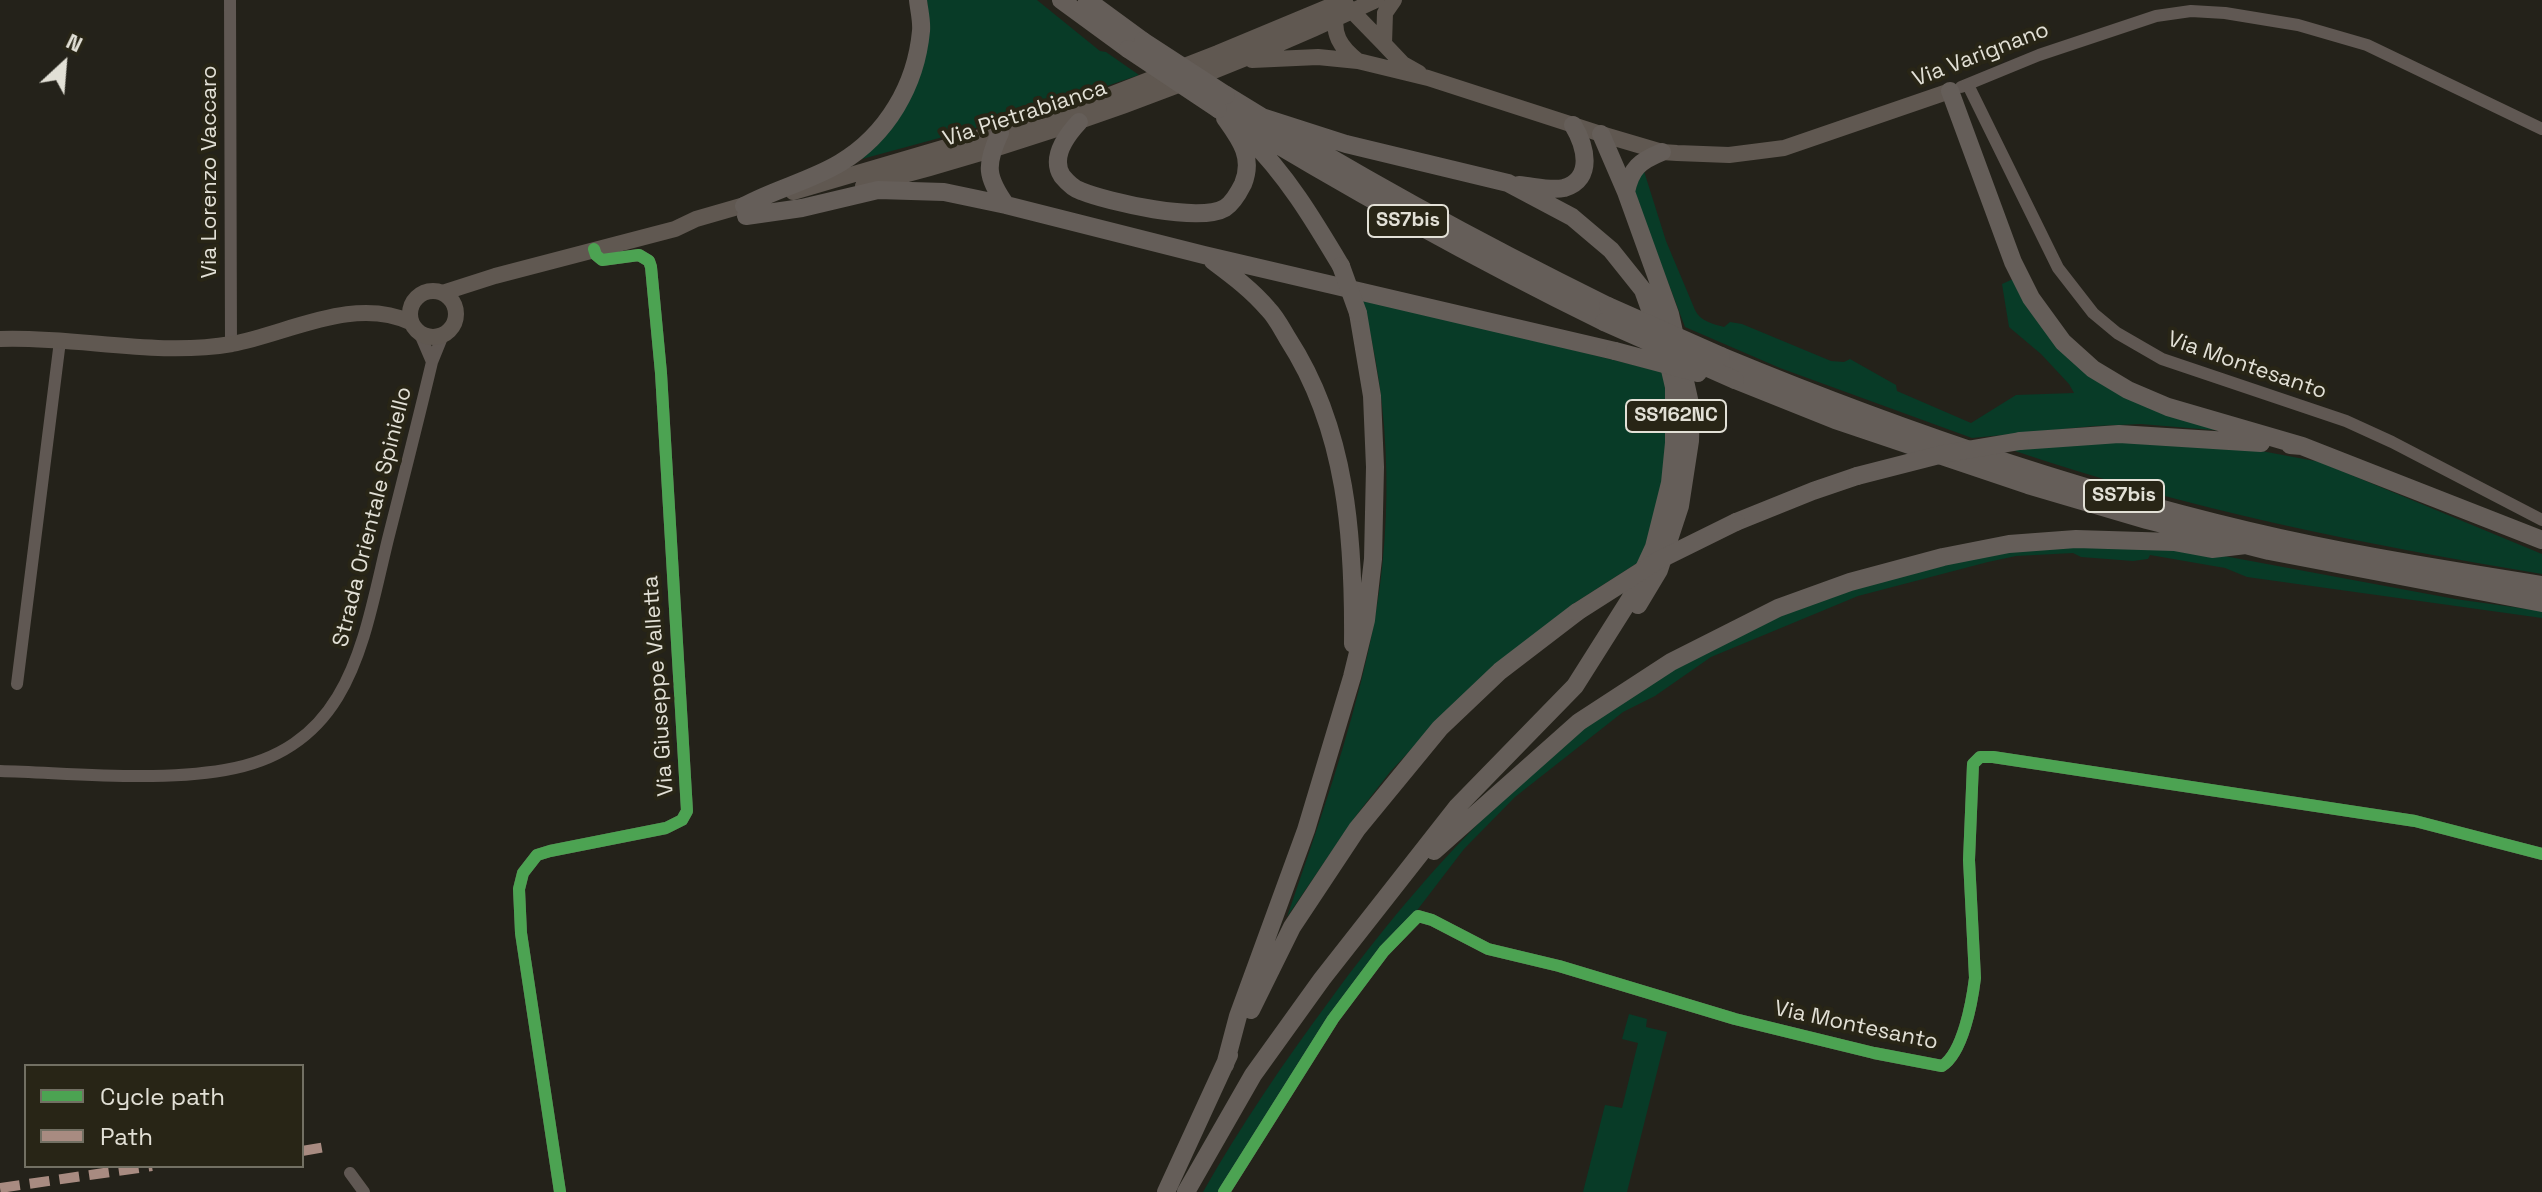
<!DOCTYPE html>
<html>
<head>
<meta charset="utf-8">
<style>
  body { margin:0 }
  #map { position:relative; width:2542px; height:1192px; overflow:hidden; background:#24221a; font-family:"Space Grotesk",sans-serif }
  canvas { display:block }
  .legend { position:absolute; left:24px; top:1064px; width:280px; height:104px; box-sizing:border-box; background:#282516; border:2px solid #727063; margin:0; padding:10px 14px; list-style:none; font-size:24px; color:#e2e0d6 }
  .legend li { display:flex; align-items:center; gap:16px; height:40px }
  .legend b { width:40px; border:2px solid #727063 }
  .north { position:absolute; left:24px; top:24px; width:80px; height:80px; -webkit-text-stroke:6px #282516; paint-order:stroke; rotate:26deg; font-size:22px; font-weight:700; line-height:32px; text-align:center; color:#e2e0d6 }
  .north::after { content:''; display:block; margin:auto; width:28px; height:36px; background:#e2e0d6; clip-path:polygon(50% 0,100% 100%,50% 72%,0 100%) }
</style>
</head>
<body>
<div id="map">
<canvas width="2542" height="1192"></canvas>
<ul class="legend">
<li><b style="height:10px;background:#4ca352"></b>Cycle path</li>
<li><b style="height:10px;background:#a88b81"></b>Path</li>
</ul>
<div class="north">N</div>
</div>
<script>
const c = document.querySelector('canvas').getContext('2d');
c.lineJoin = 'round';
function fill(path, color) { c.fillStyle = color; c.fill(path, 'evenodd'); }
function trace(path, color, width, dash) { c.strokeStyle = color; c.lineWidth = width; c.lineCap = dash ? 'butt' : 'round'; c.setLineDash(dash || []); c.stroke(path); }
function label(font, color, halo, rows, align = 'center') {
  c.font = font + ' "Space Grotesk",sans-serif'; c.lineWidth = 8; c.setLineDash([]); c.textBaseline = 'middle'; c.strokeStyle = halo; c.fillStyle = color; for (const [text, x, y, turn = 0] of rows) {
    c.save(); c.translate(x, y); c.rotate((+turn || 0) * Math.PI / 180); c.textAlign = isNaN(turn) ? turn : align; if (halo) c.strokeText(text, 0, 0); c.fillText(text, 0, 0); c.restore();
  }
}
fill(new Path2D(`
  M927 0H1037L1100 51 1106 52 1139 75 1013 118 862 159 929 23Z
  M1643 168 1666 241 1695 310C1700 321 1713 324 1724 327L1730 322 1742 324 1831 361 1844 362 1850 359 1896 385 1897 391 1971 423 2016 395 2074 393 2069 384 2041 354 2009 327 2002 284 2013 279 2066 351 2224 431 2141 424 2094 426 1972 438 1780 368 1685 327 1634 193Z
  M1361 297 1666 373 1670 412 1664 484 1642 560 1573 604 1444 714 1390 772 1355 817 1287 917C1317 829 1349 739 1369 648 1394 535 1393 409 1361 297Z
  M2113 442 2251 449 2320 462 2542 554V574C2362 544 2185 509 2012 450Z
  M2043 546 2181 548 2455 599 2542 611V618L2247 577 2225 568 2150 555 2148 559 2133 561 2081 557 2073 553 2016 556 1988 562 1858 596 1711 657 1655 696 1623 712 1515 797 1464 849 1415 913 1382 950 1222 1192H1203C1241 1125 1284 1062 1330 1000 1427 868 1539 746 1682 663 1749 624 1836 590 1912 569 1954 558 2000 554 2043 546Z
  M1629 1014 1647 1019 1646 1027 1667 1032 1627 1192H1583L1605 1105 1622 1108 1638 1043 1622 1039Z`), '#083b27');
trace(new Path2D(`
  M230 0 231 344
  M1968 85 2058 268 2093 313 2117 333 2162 359 2346 421 2392 442 2542 520
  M1961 87 2039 55 2156 16 2191 11 2225 13 2298 25 2367 45 2542 129
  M420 334 432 362
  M17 684 60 341
  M0 771C71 773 155 782 225 770 351 749 363 641 388 539 403 480 418 421 432 362L443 335
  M350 1173 364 1192
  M560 1192 521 933 519 889 523 873 537 855 550 851 666 828 682 820 687 811 661 373 651 267 649 261 639 255 602 260 596 255 594 249
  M1224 1192 1333 1019 1384 951 1418 916 1432 920 1488 949 1559 966 1735 1019 1874 1053 1942 1066C1963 1053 1972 1002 1975 978L1969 860 1973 764 1980 757H1993L2415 821 2542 854`), '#605853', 12);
trace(new Path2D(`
  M1394 0 1385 13 1384 44 1403 64 1419 73
  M1346 5 1384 44
  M1338 10C1330 33 1341 48 1358 61
  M1252 60 1318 57 1358 61 1428 78 1601 134 1662 152 1677 153 1729 155 1784 148 1950 91
  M863 186C1039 141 1212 78 1376 0
  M793 192 1069 111 1218 53 1345 0
  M410 314a23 23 0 1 1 46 0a23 23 0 1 1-46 0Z
  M442 293 495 276 675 229 696 219 755 202
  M0 339C77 336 155 357 232 344 289 333 354 296 410 322`), '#605851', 16);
trace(new Path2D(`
  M1061 0 1128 49
  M1087 0 1143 41
  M1950 91 2013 262 2031 298 2063 342 2093 369 2128 390 2168 407 2302 446
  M1226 95C1350 172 1477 242 1608 306
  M1218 109C1344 186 1472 257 1604 322
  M1079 122C1066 136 1050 157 1062 176 1067 182 1074 189 1081 191 1108 202 1200 223 1225 208 1233 203 1239 192 1243 184 1254 157 1240 139 1225 118
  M1000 133C985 165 986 177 1006 205
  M1601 134 1626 192
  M1247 136C1286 174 1313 219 1341 266
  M1519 185C1533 186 1550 191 1564 188 1595 179 1585 145 1573 125
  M744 206C775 189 810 181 840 163 887 135 916 85 921 31 922 21 919 10 918 0
  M746 216 802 208 878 190 944 192 1006 205 1204 255 1615 351
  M1213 261C1233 276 1252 290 1268 309 1276 317 1282 329 1288 339 1347 430 1354 539 1353 644
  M1721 356C1902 431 2088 495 2280 538 2366 557 2454 571 2542 585
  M1735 380 1835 420 2028 485 2147 520 2269 551 2542 603
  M2020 441 2119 434 2261 443
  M2290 445 2302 446 2542 540
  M1736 522 1813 491 1857 476
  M1638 605 1659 570 1680 506 1690 441 1691 408 1670 314 1626 192C1631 168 1640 161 1662 152
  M1434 851 1579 722 1671 662 1778 608 1850 582 1943 557 2009 544 2076 539 2174 542 2212 549 2246 545
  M1251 1010 1292 927 1357 829 1440 728 1500 671 1577 612
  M1225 1065 1238 1016 1306 830 1352 677 1366 620 1373 559 1375 467 1372 396 1358 313
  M1166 1192 1229 1055
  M1186 1192 1253 1075 1322 979 1457 807 1575 686 1630 599 1654 547 1670 483 1674 443V387L1667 357 1643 290 1611 250 1572 217 1508 183 1346 144 1262 117`), '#655e59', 18);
trace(new Path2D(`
  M1143 41 1226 95
  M1128 49 1218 109
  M1341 266 1358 313
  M1608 306 1721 356
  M1604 322 1735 380
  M1615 351 1698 373
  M1857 476 1943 454 2020 441
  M1577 612 1657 561 1736 522`), '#655e59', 18);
trace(new Path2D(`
  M302 1151 331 1146
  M0 1188 152 1166`), '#a88b81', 10, [20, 10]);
trace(new Path2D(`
  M560 1192 521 933 519 889 523 873 537 855 550 851 666 828 682 820 687 811 661 373 651 267 649 261 639 255 602 260 596 255 594 249
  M1224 1192 1333 1019 1384 951 1418 916 1432 920 1488 949 1559 966 1735 1019 1874 1053 1942 1066C1963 1053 1972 1002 1975 978L1969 860 1973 764 1980 757H1993L2415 821 2542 854`), '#4ca352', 12);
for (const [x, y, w] of [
  [1408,221,80],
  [1676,416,100],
  [2124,496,80]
]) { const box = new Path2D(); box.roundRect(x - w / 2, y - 16, w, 32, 6); c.fillStyle = '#282516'; c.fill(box); trace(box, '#e2e0d6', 2); }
label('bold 20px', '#e2e0d6', null, [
  ["SS7bis",1408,221],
  ["SS162NC",1676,416],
  ["SS7bis",2124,496]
]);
label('22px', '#e2e0d6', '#282516', [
  ["Via Varignano",1981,55,-21],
  ["Via Pietrabianca",1025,114,-18],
  ["Via Lorenzo Vaccaro",210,172,-90],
  ["Via Montesanto",2247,366,19],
  ["Strada Orientale Spiniello",373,517,-76],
  ["Via Giuseppe Valletta",659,686,-94],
  ["Via Montesanto",1856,1026,12]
]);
</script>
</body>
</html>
